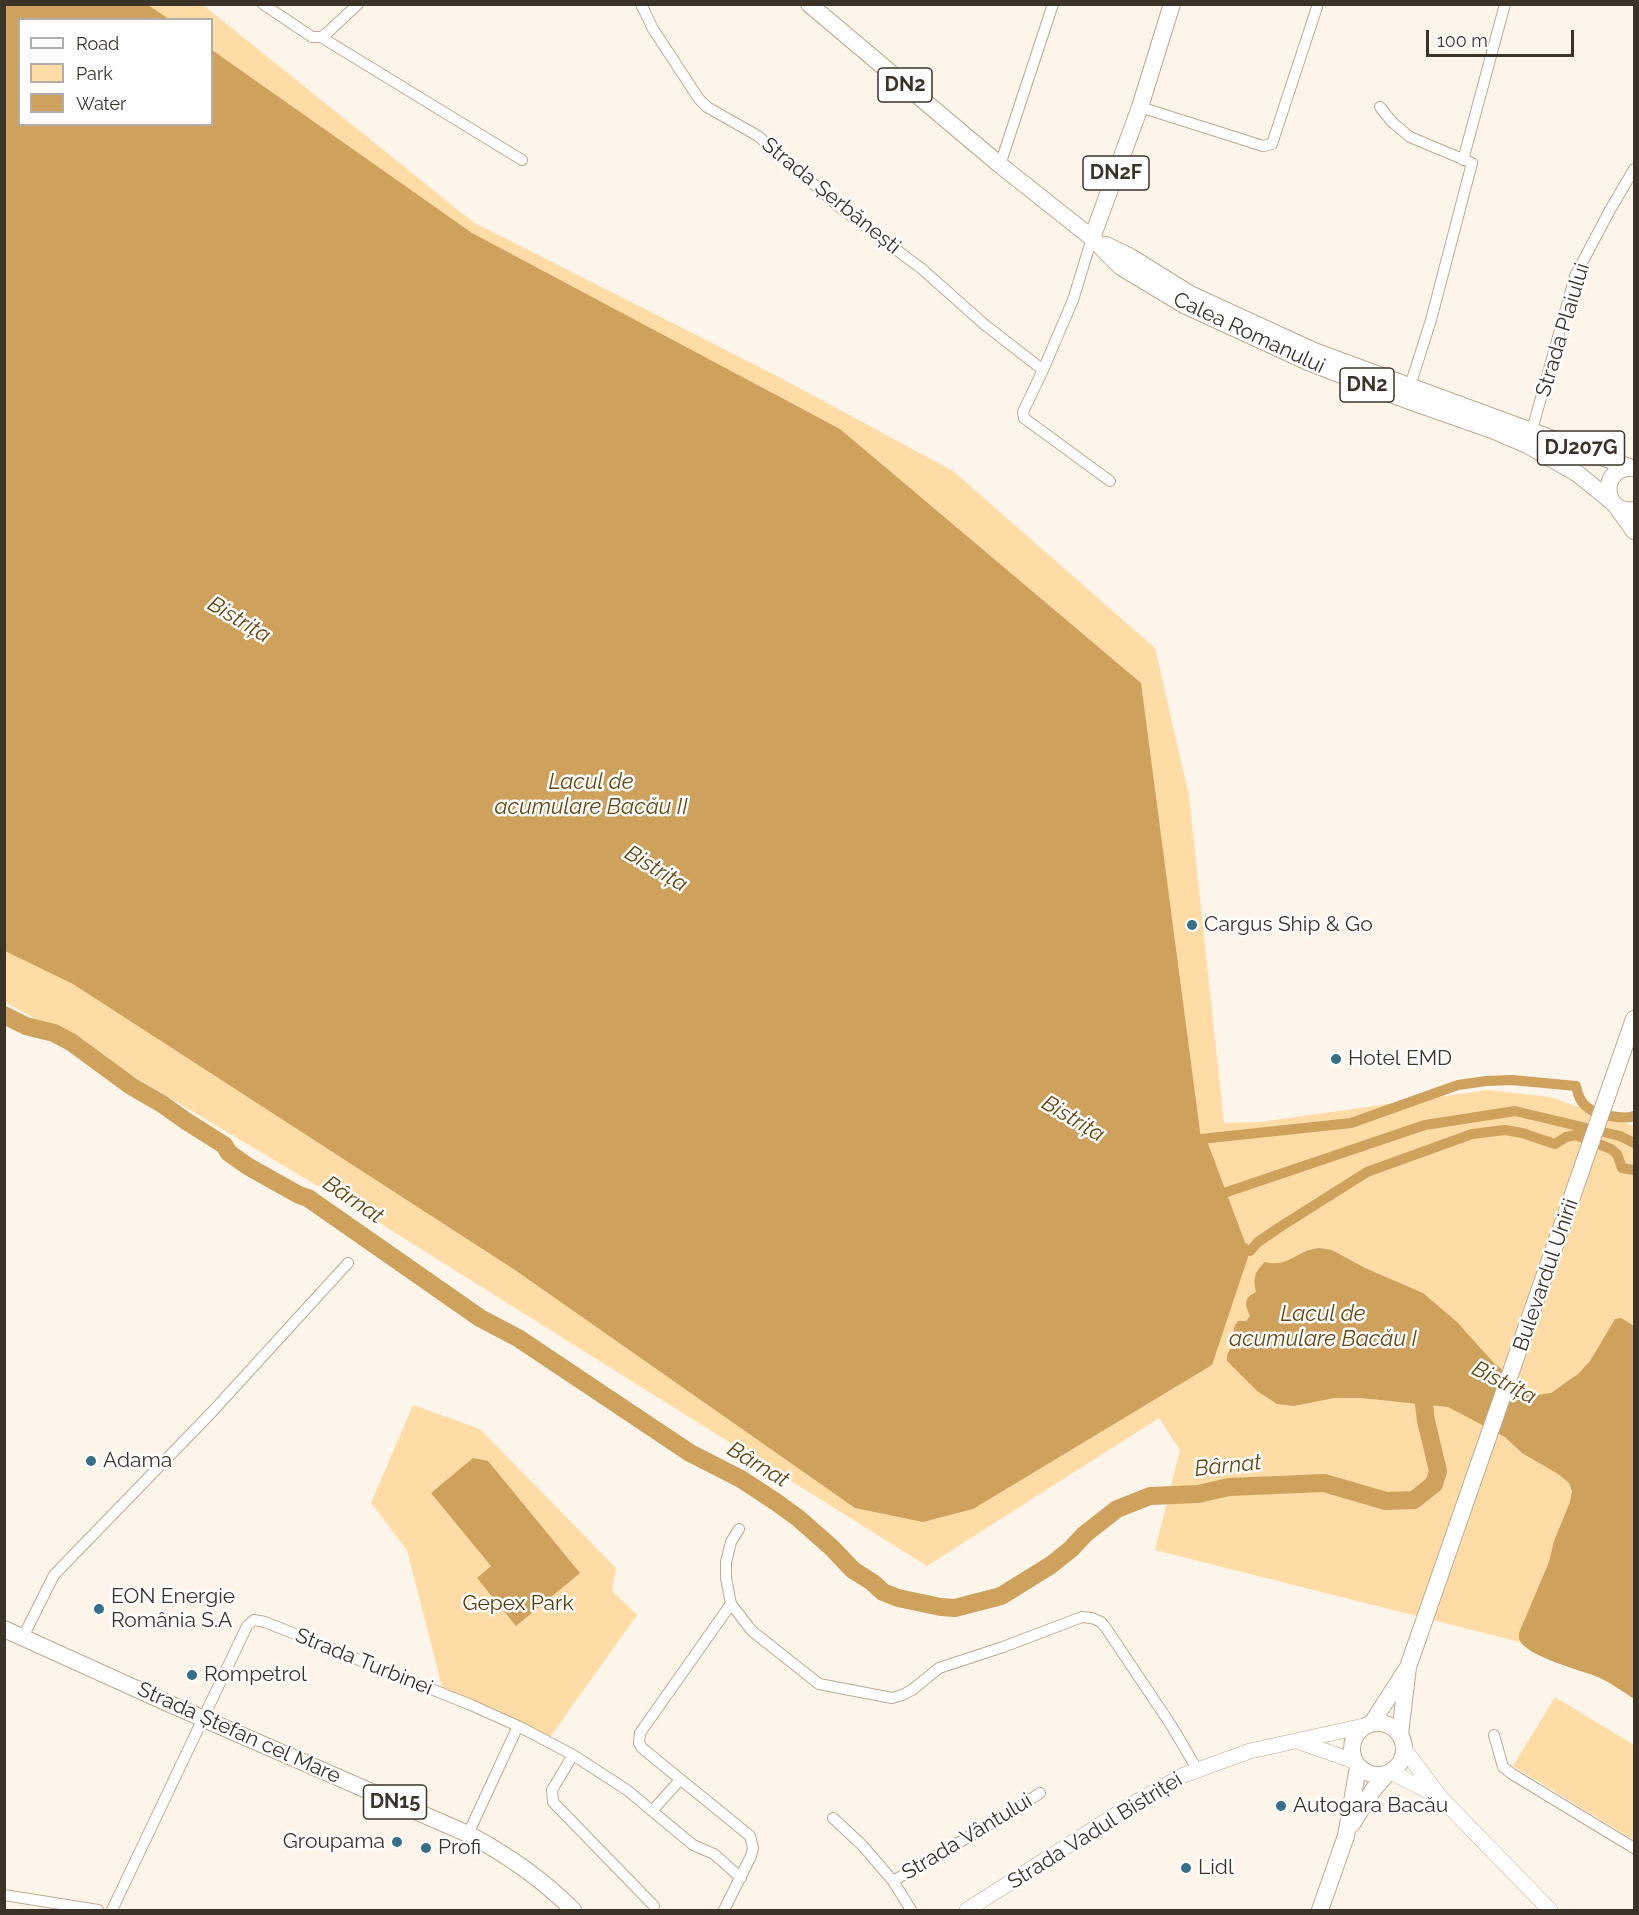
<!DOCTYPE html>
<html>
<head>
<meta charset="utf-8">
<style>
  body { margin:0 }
  #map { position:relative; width:1639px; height:1915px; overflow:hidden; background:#fdf5ea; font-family:Raleway,sans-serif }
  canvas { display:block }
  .frame { position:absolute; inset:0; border:6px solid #3b3328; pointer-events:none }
  .legend { position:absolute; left:18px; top:18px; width:195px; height:108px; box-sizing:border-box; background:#fff; border:2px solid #b1ada9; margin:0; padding:8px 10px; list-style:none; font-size:18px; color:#3b3328 }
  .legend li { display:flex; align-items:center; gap:12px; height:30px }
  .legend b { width:30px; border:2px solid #b1ada9 }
  .scale { position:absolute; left:1426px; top:30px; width:148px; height:27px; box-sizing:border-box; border:3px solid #3b3328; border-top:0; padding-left:8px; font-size:18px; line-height:21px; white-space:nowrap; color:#3b3328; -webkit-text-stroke:4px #fff; paint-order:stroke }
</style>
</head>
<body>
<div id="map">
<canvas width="1639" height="1915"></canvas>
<div class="frame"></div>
<ul class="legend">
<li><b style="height:8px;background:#fff"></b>Road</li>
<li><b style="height:16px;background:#ffdca6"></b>Park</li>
<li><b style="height:16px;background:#cea25d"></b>Water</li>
</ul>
<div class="scale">100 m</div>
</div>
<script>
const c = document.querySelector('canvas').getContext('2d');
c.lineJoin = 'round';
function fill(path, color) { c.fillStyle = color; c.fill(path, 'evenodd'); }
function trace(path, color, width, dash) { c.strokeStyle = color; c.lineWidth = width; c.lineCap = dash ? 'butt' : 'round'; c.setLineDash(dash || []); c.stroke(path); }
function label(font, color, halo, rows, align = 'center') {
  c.font = font + ' Raleway,sans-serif'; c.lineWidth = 5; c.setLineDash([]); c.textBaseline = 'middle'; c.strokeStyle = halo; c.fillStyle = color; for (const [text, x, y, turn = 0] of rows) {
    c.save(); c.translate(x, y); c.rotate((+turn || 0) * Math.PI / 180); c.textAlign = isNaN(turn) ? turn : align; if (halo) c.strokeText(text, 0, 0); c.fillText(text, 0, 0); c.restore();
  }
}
fill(new Path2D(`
  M4 5H203L473 222 777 376 953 471 1155 648 1189 796 1224 1123 1260 1122 1488 1090 1550 1097 1634 1126V1699C1622 1691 1611 1683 1598 1677 1572 1666 1542 1661 1520 1642L1155 1550 1180 1450 1159 1418 927 1566 370 1217 59 1032 5 1002ZM20 20H212V124H20Z
  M413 1405 480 1429 616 1568 612 1591 637 1615 545 1744 444 1694 407 1550 371 1503Z
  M1555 1697 1634 1745V1840L1513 1766Z`), '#ffdca6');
fill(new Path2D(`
  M5 4 148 5 169 19 20 20V124H212V50L472 233 840 429 1141 683 1201 1139 1240 1246 1250 1251 1212 1365 973 1509 923 1522 855 1508 515 1270 73 984 5 951Z
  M1319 1248 1332 1250 1365 1268 1423 1293 1457 1322 1493 1362 1525 1389 1537 1395 1551 1393 1578 1374 1590 1361 1615 1319 1621 1318 1634 1326V1699C1622 1691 1611 1683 1598 1677 1580 1670 1529 1657 1520 1641 1518 1637 1519 1632 1521 1628L1549 1562 1554 1541 1570 1502 1572 1491 1569 1483 1558 1474 1522 1453 1505 1437 1448 1407 1361 1398H1334L1294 1406 1277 1404 1257 1391 1227 1361V1355L1230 1349H1236L1240 1343 1233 1334 1235 1325 1238 1321H1246L1250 1316C1245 1305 1243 1298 1256 1292 1253 1279 1254 1272 1265 1262 1289 1268 1297 1250 1319 1248Z
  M473 1458 488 1461 580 1573 516 1626 477 1578 491 1566 431 1493Z`), '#cea25d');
trace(new Path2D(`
  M1634 1116C1624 1120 1596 1115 1587 1107 1580 1102 1578 1094 1576 1086L1512 1080 1486 1081 1458 1085 1351 1123 1201 1139 1241 1246 1250 1251 1258 1242 1280 1227 1367 1172 1472 1134 1505 1130 1522 1133 1555 1144 1566 1137 1576 1135 1611 1149 1617 1154 1622 1168 1634 1170
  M1215 1193 1221 1194 1425 1125 1515 1111 1620 1136 1634 1143`), '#cea25d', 10);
trace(new Path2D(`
  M4 1015 26 1026 54 1033 71 1042 131 1086 162 1104 186 1121 224 1145 229 1153 249 1167 299 1195 308 1198 480 1318 518 1338 690 1453 741 1479 776 1502 798 1518 831 1547 853 1570 872 1582 883 1592 898 1598 941 1607 955 1608 1001 1596 1051 1565 1071 1549 1085 1534 1117 1509 1150 1496 1198 1494 1229 1487 1324 1483 1386 1501 1414 1500 1434 1484 1438 1471 1426 1421 1421 1380`), '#cea25d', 18);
const minor = new Path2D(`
  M263 4 312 37H321L327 33 358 4
  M641 4 653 29 699 99 707 107 758 136 842 209 922 269 985 325 1043 370
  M321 37 522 160
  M1140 107 1263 146 1272 144 1318 4
  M1380 107 1392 122 1410 137 1472 163 1431 320 1410 386
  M1463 160 1505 4
  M1000 165 1053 4
  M1092 238 1073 300 1043 370 1023 412 1024 418 1028 421 1110 481
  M1532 430 1575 276 1610 210 1634 169
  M739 1529 731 1542 726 1562V1578L731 1604 752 1631 819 1684 892 1698 902 1695 912 1690 939 1668 1003 1647 1082 1617 1092 1618 1101 1622 1106 1628 1171 1725 1197 1769
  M23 1637 54 1575 212 1412 348 1263
  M1494 1735 1503 1767 1512 1774 1634 1848
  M573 1755 552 1790 553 1802 654 1906
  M652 1811 680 1780
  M833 1818 862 1845 893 1881
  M468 1834 518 1726
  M4 1895 98 1910
  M112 1910 247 1626 254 1620 265 1622 471 1705 518 1726 573 1755 627 1790 693 1845 714 1854 741 1878
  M724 1910 751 1856 753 1848 750 1836 642 1748 639 1743 640 1733 731 1604
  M911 1910 893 1881 1016 1809 1040 1793`);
const secondary = new Path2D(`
  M1297 1741 1354 1761
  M1404 1749 1441 1798 1550 1910
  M1391 1772 1436 1795
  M967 1910 1131 1805 1184 1775 1250 1751 1364 1726`);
const primary = new Path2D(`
  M809 4 1000 165 1092 238 1121 267 1184 305 1308 362 1412 402 1492 430 1527 445 1578 474 1611 501
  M1092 238 1140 107 1172 4
  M1106 245 1129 256 1190 294 1314 351 1629 467
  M1634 468C1599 465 1601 515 1634 510
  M1616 506 1634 531
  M4 1629 172 1705 468 1834C506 1854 543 1880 573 1910
  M1352 1749a26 26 0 1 1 52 0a26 26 0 1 1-52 0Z
  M1372 1723 1406 1670
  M1400 1734 1408 1667 1634 1019
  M1352 1824 1373 1790 1387 1774
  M1320 1910 1346 1836 1358 1767`);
trace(minor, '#bdab8f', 12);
trace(secondary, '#bdab8f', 16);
trace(primary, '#bdab8f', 18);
trace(minor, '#fff', 10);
trace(secondary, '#fff', 15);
trace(primary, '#fff', 16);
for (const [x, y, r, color] of [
  [1192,925,6,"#357088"],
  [1336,1059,6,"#357088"],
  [91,1461,6,"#357088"],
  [99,1609,6,"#357088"],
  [192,1675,6,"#357088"],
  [1281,1806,6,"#357088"],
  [397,1842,6,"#357088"],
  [426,1848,6,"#357088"],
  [1186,1868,6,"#357088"]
]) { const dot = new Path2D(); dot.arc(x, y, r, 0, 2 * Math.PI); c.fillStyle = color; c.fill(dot); trace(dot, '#fff', 2); }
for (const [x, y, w] of [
  [905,85,54],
  [1116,173,66],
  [1367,385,54],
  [1581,448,87],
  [395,1802,63]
]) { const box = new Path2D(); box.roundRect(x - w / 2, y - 17, w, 34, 4.5); c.fillStyle = '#fff'; c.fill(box); trace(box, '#3b3328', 1.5); }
label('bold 20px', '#3b3328', null, [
  ["DN2",905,85],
  ["DN2F",1116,173],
  ["DN2",1367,385],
  ["DJ207G",1581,448],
  ["DN15",395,1802]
]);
label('21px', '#3b3328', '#fff', [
  ["Strada Șerbănești",831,196,39],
  ["Strada Plaiului",1563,330,-73],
  ["Calea Romanului",1249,333,25],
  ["Bulevardul Unirii",1546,1275,-71],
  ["Strada Turbinei",364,1662,22],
  ["Strada Ștefan cel Mare",239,1733,24],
  ["Strada Vadul Bistriței",1095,1831,-32],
  ["Strada Vântului",967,1837,-31]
]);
label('21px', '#3b3328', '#fff', [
  ["Cargus Ship & Go",1204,925],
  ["Hotel EMD",1348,1059],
  ["Adama",103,1461],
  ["EON Energie",111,1597],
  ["România S.A",111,1621],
  ["Rompetrol",204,1675],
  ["Autogara Bacău",1293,1806],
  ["Groupama",385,1842,"right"],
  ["Profi",438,1848],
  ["Lidl",1198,1868]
], 'left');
label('21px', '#563900', '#fff', [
  ["Gepex Park",518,1604]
]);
label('italic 22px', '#664812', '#fff', [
  ["Bistrița",239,620,31],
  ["Lacul de",591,782],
  ["acumulare Bacău II",591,807],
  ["Bistrița",656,869,31],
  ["Bistrița",1073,1119,31],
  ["Bârnat",353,1200,34],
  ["Lacul de",1323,1314],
  ["acumulare Bacău I",1323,1339],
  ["Bistrița",1504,1383,27],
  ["Bârnat",758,1465,31],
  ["Bârnat",1228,1466,-6]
]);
</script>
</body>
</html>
